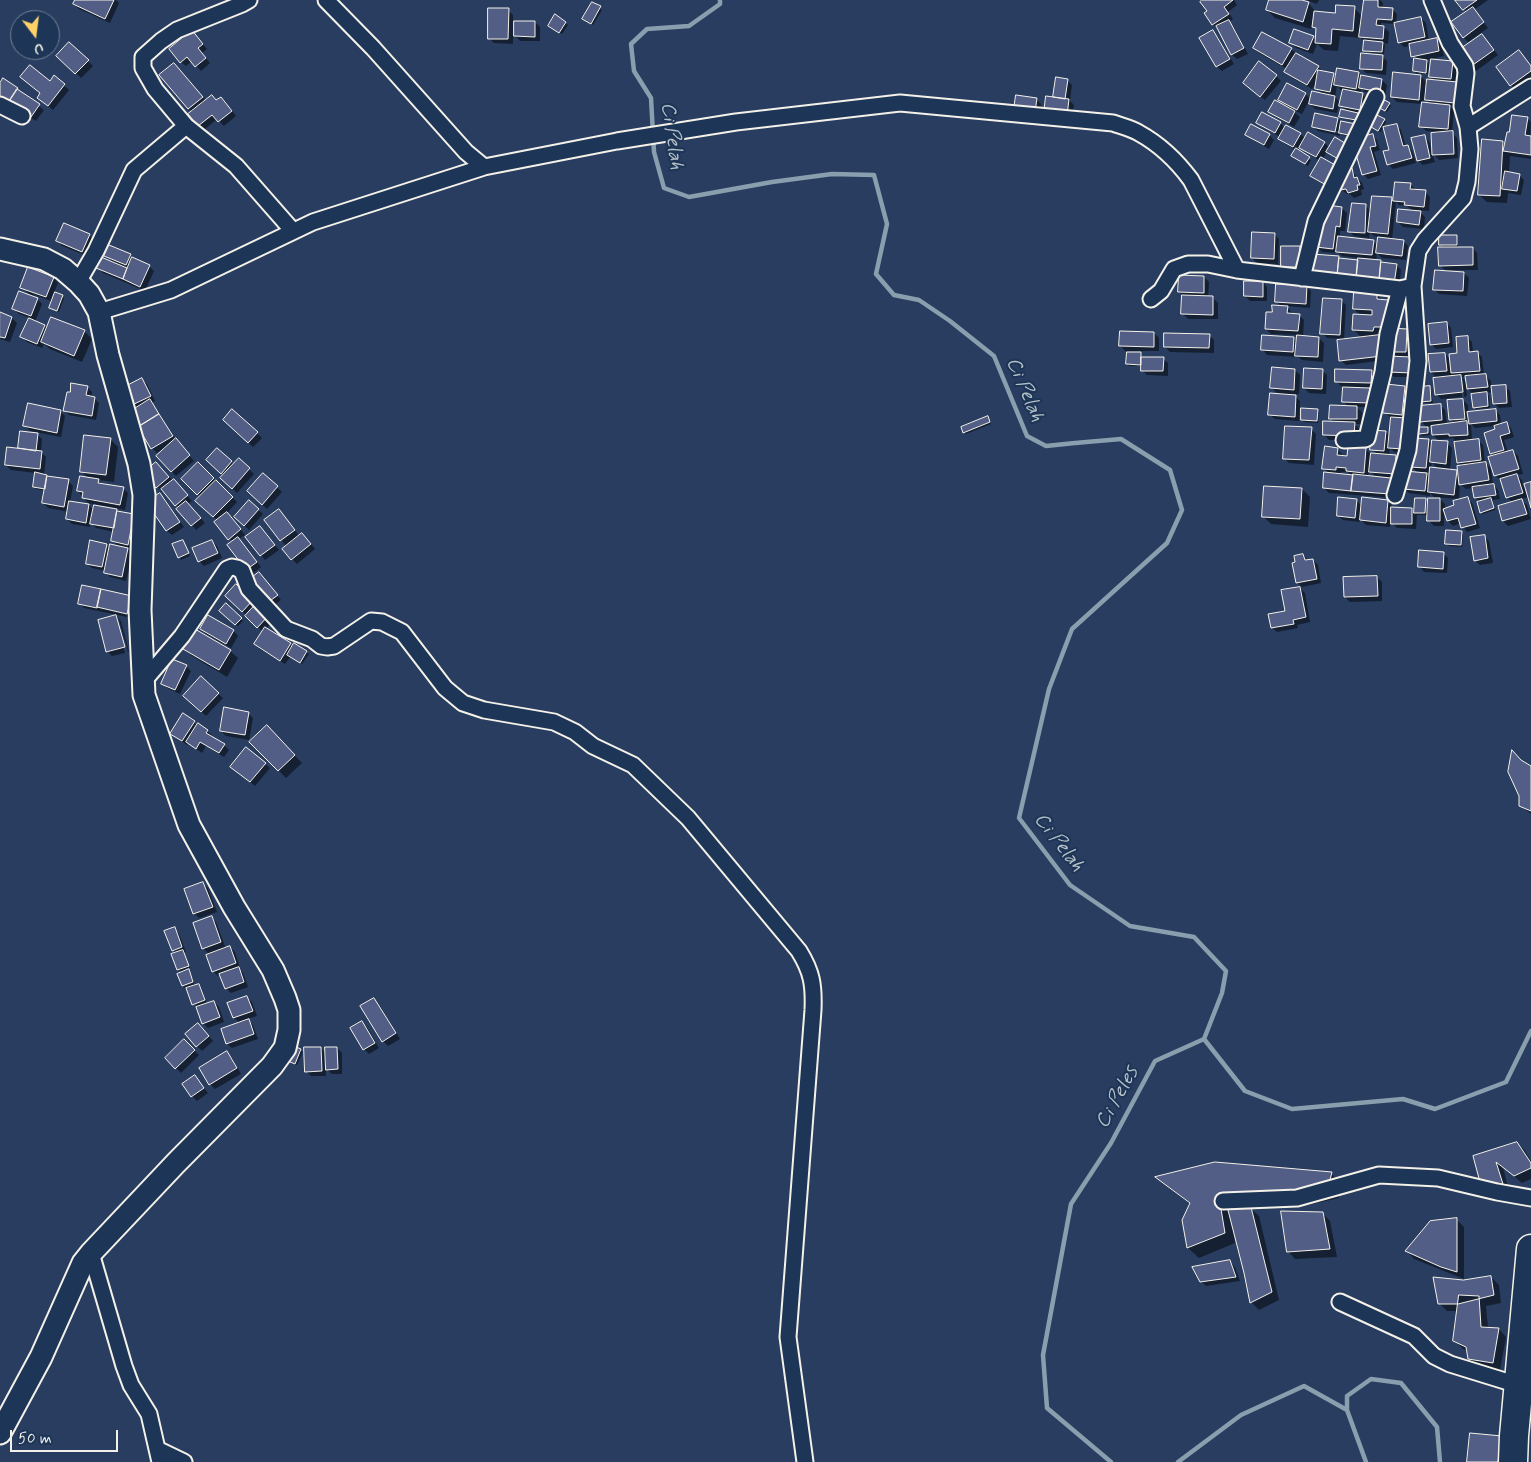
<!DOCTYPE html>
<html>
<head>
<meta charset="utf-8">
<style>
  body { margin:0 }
  #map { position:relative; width:1531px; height:1462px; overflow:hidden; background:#283d60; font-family:Mynerve,sans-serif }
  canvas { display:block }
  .north { position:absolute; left:10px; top:10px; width:50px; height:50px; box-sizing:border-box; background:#1d3557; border:1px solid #738091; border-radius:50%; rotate:165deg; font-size:14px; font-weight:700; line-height:20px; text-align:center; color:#f4f1e8 }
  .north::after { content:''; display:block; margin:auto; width:18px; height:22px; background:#ffd166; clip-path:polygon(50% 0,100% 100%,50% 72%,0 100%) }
  .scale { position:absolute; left:10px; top:1430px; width:108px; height:22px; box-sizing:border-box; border:2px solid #f4f1e8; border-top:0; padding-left:6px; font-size:15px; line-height:18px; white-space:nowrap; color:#f4f1e8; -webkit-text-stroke:4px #1d3557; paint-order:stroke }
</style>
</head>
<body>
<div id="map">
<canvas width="1531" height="1462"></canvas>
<div class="north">U</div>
<div class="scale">50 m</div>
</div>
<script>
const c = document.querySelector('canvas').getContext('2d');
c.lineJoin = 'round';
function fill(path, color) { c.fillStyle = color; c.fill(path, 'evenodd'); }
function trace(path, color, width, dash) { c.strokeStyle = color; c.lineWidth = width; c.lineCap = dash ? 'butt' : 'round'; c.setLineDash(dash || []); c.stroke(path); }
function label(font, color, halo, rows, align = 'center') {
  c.font = font + ' Mynerve,sans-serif'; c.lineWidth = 4; c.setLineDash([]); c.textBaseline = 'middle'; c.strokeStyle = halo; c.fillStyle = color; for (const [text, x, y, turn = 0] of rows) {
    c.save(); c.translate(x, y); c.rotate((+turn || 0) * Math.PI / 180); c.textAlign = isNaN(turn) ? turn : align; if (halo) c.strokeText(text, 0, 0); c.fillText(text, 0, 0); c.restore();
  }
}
fill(new Path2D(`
  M76 0H116L119 3 110 23 79 9 74 4Z
  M1204 0H1234L1237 5 1228 12 1233 19 1229 22 1233 26 1248 54 1237 59 1232 55 1219 29 1213 25 1205 14 1208 12Z
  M1270 0H1319L1317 4 1306 0 1316 12 1337 14 1354 8 1363 17 1365 0H1380L1383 3 1382 9H1392L1397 14 1396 23 1421 18 1426 23 1429 41 1436 39 1441 44 1444 56 1426 60 1429 63 1428 74 1418 73 1427 83 1435 81 1430 76 1453 62 1457 67 1456 82 1462 88 1460 107 1450 106 1454 111 1452 133 1457 138 1458 158 1439 160 1432 153 1437 132 1426 131 1421 126 1423 104 1397 102 1392 97 1419 76 1414 71 1415 60 1413 57 1410 46 1404 47 1399 42 1395 24 1381 23V27H1384L1389 32 1388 44 1383 43 1385 45 1384 54 1366 52 1364 50 1365 42 1361 38 1340 36 1338 51 1324 50 1317 44 1313 54 1296 48 1291 43 1313 37 1316 40 1317 30 1312 25 1311 29 1275 18 1267 10ZM1424 98 1431 104H1423Z
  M1457 0H1488L1474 10 1488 28 1468 42 1463 37 1467 13Z
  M593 3 602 10 593 25 586 21Z
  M508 10 513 15V22H535L540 27V41H520L513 33V44L494 43 489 38Z
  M555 16 568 25 562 34 551 28Z
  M1212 31 1217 36 1234 64 1222 71 1217 67 1201 38Z
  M1482 35 1498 55 1476 71 1471 66Z
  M197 37 207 49 202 53 210 63 201 71 192 61 186 66 181 62Z
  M69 43 93 66 81 78 58 55Z
  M1254 48 1291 49 1297 54 1318 67 1323 72 1333 74 1337 78 1358 73 1361 76 1382 80 1387 85 1385 96 1365 92 1361 89 1360 94 1368 99 1364 115 1356 113 1359 116 1358 122 1343 118 1341 116 1347 111 1339 104 1337 113 1315 109 1310 104 1323 95 1317 88 1318 80 1312 89 1291 77 1286 72 1287 69 1259 53ZM1337 86 1341 90 1344 91 1341 103 1335 97Z
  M1519 52 1531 66V79L1516 90 1511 85Z
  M1382 56 1387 61 1386 75 1366 73 1361 68Z
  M179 69 206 101 226 103 236 116 224 126 217 119 204 130 190 114 192 112 189 109Z
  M1276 76 1281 81 1265 100 1249 88Z
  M55 77 69 90 53 110 43 102 42 93Z
  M0 79 17 89 44 110 36 121 0 98Z
  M1067 80 1072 85 1070 101 1074 105 1071 120 1054 98Z
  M1287 84 1306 94 1310 99 1302 114 1291 109 1300 117 1294 127 1275 116 1270 112 1288 108 1279 99Z
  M1036 99 1041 104 1039 117 1020 114Z
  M1389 104 1391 106 1387 112 1378 106Z
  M1263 114 1280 123 1285 128 1300 134 1306 139 1309 134 1325 143 1345 164 1333 157 1327 151 1323 159 1331 189 1317 180 1312 176 1320 161 1306 152 1300 147 1298 151 1311 160 1308 166 1295 158 1296 150 1284 143 1279 139 1280 137 1263 127 1258 123Z
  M1316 114 1338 119 1355 138 1342 135V132L1317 127V129L1340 134V136L1318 131 1313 127Z
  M1527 118 1531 122 1530 137H1531V159L1510 156 1509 173 1519 175 1524 180 1521 195 1508 193 1507 203 1487 202 1479 195 1503 142 1506 145Z
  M1384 120 1386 122 1381 132 1370 126Z
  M1396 125 1401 130 1406 147 1408 146 1412 151 1416 163 1393 169 1388 164Z
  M1247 135H1269L1274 140 1269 149 1252 139Z
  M1372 135 1377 140 1380 150 1374 152 1381 175 1368 179 1363 174 1365 142Z
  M1424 136 1429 141 1435 162 1423 165 1418 161Z
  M1351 170 1362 183 1364 189 1361 190 1362 195 1354 198 1350 194H1347L1342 190Z
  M1396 183 1410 184 1415 189 1425 192 1430 197 1429 211 1418 210 1425 217 1424 229 1403 227 1398 222 1413 211 1407 206 1399 205 1396 202 1392 240 1403 241 1408 246 1406 260 1382 258 1377 253 1376 261H1381L1383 264 1396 265 1401 270 1399 288 1316 279 1313 255 1359 261V258L1342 256 1339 253 1322 252 1318 247 1327 221 1342 208 1347 213 1345 231H1340V238L1373 241 1378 246 1379 237 1374 236 1370 232 1369 238 1354 236 1349 231 1365 205 1372 212 1391 199 1394 201Z
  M1274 234 1279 239 1278 264 1257 263 1252 258Z
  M89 235 94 240 87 256 62 246 58 241Z
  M1456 236 1458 238V248H1473L1477 253 1478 270H1448V272L1464 273 1469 278 1467 296 1439 294 1434 289 1447 272 1440 265 1444 248 1440 244Z
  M1299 248 1304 252V272H1287L1282 267Z
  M106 255H130L135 260 149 266 154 271 145 291 103 273 98 268 115 264Z
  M1204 277 1209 282 1208 298H1213L1218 303V319H1188L1183 314V295L1179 292Z
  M54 278 58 283 54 293 64 298 59 312 50 308 53 302 33 294 42 304 35 322 45 326 47 328 84 331 92 339 82 362 50 349 44 344 42 348 27 342 22 337 30 318 19 314 14 309 31 296 22 287Z
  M1263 282 1267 287V301H1250L1245 296Z
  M1306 287 1311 291 1310 308 1286 306 1292 313V315H1299L1304 320 1303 337 1319 338 1324 343 1323 362 1302 360 1298 357 1267 355 1263 350 1293 338 1297 342 1298 335 1271 334 1266 329 1273 314 1282 307 1276 301Z
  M1377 295 1382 300 1387 301 1395 308 1393 330H1406L1411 335 1410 358 1415 377H1394L1389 372 1398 358 1391 351 1386 360 1346 365 1341 360 1343 339 1327 338 1322 333 1341 300 1346 305 1344 340 1362 338 1353 329 1361 316 1354 309Z
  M0 314 12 318 17 323 10 342 0 339Z
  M1447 323 1451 328 1453 347 1436 349 1431 344Z
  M1154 333 1159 338V351H1125L1121 346Z
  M1209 335 1214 340V353L1170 352 1165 347Z
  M1467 337 1472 342 1473 353 1477 352 1482 357 1484 376H1486L1491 381V388L1505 386 1510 391 1512 407 1499 408 1494 404 1493 392 1486 393 1489 395 1490 408 1476 409 1474 407 1473 394 1466 387 1467 396 1464 397 1463 380H1460L1462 397 1441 399 1436 394 1437 378 1431 372 1445 354 1451 360 1458 354ZM1462 377H1467V383Z
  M1141 354 1143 358 1163 359 1168 363V376L1147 375 1142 370V366H1129L1127 364Z
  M1295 370 1300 375 1299 394H1293L1300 401 1299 421 1275 419 1270 415 1279 395 1272 388Z
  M1322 370 1327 375 1326 394 1309 393 1304 388Z
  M1371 371 1376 376V388L1368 387 1374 394V407H1356L1362 412 1361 424H1354L1359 428 1358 440H1329L1324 435 1335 423 1330 418 1349 407 1344 402V387L1341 386 1336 381Z
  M142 380 147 384 155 401 151 403 176 440 194 461 176 476 171 471 162 450 157 453 152 448 130 413 135 410 131 405Z
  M87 387 92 392 91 398H94L99 403 96 420 69 415 64 410 71 394Z
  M1404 387 1409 392 1407 454 1394 452 1390 448 1389 456H1396L1401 461 1399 478 1389 477 1396 484 1394 498 1329 493 1324 488 1329 474 1324 469 1337 449 1342 454V457H1348L1366 449 1372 456 1377 454 1372 449 1386 432 1390 436 1392 418 1390 417 1385 412ZM1369 470 1377 478 1368 477ZM1341 472H1348L1352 476 1340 475Z
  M1429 387 1431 390 1433 403H1424L1422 401Z
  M1463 400 1468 405V413L1495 410 1500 415 1501 425 1507 423 1511 428 1514 437 1504 440 1508 453 1513 451 1518 456 1523 474 1517 475 1522 480 1523 486 1531 483V505L1529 497 1521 499 1527 505 1531 519 1508 526 1503 521 1499 507 1513 503 1507 497 1502 480H1500L1495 475 1494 457 1491 453 1497 430 1495 426 1475 428 1471 424 1472 441 1478 440 1483 445 1485 463 1491 468 1493 484 1498 490 1500 499 1493 500 1495 510 1483 514 1481 512V503L1475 497 1474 488 1466 489 1460 484 1459 499 1434 497 1430 493V496L1409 493 1404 489 1419 474 1411 466 1428 440 1433 445 1447 443 1452 448 1450 470 1456 471 1459 474 1462 467 1458 463 1457 443 1453 438 1438 440 1433 435 1432 426H1426L1429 430 1430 435 1422 436 1420 434 1427 428 1421 421 1440 405 1445 410 1447 425 1455 424 1451 420ZM1432 462 1438 469 1431 468ZM1424 472H1431L1430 478Z
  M1317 410 1319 412 1318 423 1304 422 1302 420Z
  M60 411 65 416 61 437 30 431 25 426Z
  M987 418 991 424 966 434 964 432Z
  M229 425 257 433 262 438 253 447Z
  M1311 429 1316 434 1314 465 1289 463 1284 458Z
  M21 432 36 433 42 439 41 452 46 457 44 475 68 481 73 486 70 502 89 505 94 511 95 506 133 515V549L126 547 133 554 126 581 110 577 105 571 92 568 87 564 106 545 110 549 119 547 113 541 114 532 96 528 91 523 90 527 72 524 67 519 69 512 48 508 43 503 46 491 36 489 34 487 36 473 11 470 6 465 19 450Z
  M110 439 118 447 114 482 98 480 102 485 123 488 128 493 125 510 88 503 78 491 89 479 81 471Z
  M217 449 234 465 239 460 254 474 237 493 222 478 224 476 208 460Z
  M161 468 192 501 188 504 205 523 196 530 164 490 162 492 145 473Z
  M263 475 282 492 267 509 253 496Z
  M213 478 237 502 227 513 245 535 239 539 261 567 252 574 247 569 233 543 218 521 197 501 201 497 183 479Z
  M1302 489 1310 497 1308 527 1271 524 1264 517Z
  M160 494 165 499 184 527 172 535 167 531 148 503Z
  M1467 498 1472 503 1480 528 1467 532 1463 527 1461 523 1453 526 1448 521 1444 512V526H1434L1429 521V515H1417L1416 529 1397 528 1391 522 1390 527 1366 525 1360 519V522L1343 520 1338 516 1356 500 1362 506 1387 501 1392 506V509H1412L1415 513 1425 500 1429 503 1440 499 1445 504V509L1456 506Z
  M258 510 263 514 249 530 240 521Z
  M283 515 300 537 307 539 315 549 297 564 292 559 287 547 265 520Z
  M264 532 279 550 265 560 246 537Z
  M1461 532 1463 534 1462 547 1449 546 1447 544Z
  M1484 536 1489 541 1493 563 1480 565 1475 560Z
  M183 541 190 556 181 560 174 545Z
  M212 541 217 546 222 558 204 566 199 561Z
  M1443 553 1448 558 1447 573 1424 572 1420 567Z
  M1303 555 1309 561 1313 560 1318 565 1321 583 1302 587 1297 582Z
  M259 574 281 600 272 607Z
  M1377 577 1382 582V601L1350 602 1345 597Z
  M236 586 273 621 266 629 293 647 295 644 309 654 302 664 291 656 285 664 260 649 255 644 263 632 227 596Z
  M1300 588 1305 593 1310 622 1297 625 1298 628 1277 632 1272 627 1286 612Z
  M131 597 132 618 84 608 79 603Z
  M226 605 243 621 238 626 221 611Z
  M116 616 121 621 129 652H128L119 620H116L125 653 112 656 107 651Z
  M209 616 234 631 238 636 231 648 206 634 201 629Z
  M184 649 230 651 238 658 227 677 192 656Z
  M186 666 191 671 180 694 167 688 162 683Z
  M201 678 223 698 206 716 185 696Z
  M248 713 253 718 249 740 226 736 221 731Z
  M194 722 198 726 207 731 212 735 211 737 224 745 229 750 224 757 206 746 202 753 188 743 187 745 177 738 172 734Z
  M267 727 302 763 286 778 251 742Z
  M1522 762 1531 768V814L1520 805Z
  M265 764 270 768 255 786 237 771Z
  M203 883 208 888 217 912 199 918 194 913Z
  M211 918 216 922 226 949 230 947 235 952 240 968 239 969 243 973 248 987 231 993 226 988 221 975 218 976 213 971 210 955 203 948Z
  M175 929 179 934 186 952 184 953 190 968 187 969 190 973 195 986 199 985 201 987 207 1004 214 1002 219 1007 224 1022 208 1028 203 1023 197 1006 193 1004 187 987 185 988 183 986 178 974 182 973 178 969 176 954 173 950Z
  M247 997 252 1002 257 1016 247 1019 253 1025 258 1039 232 1048 227 1044 222 1030 240 1023 234 1018Z
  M374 1000 379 1005 400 1039 388 1046 383 1041Z
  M362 1023 367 1027 379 1048 369 1054 364 1049 352 1028Z
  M203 1030 213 1041 202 1051 197 1046Z
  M184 1041 199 1055 181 1073 166 1058Z
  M291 1046 303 1052 297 1065 288 1062Z
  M321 1048 326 1053 337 1048 342 1053V1074H332L326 1069V1076H311L306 1071Z
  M227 1053 232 1058 241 1074 215 1089 210 1084Z
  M194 1076 208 1093 197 1101 192 1096Z
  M1517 1143 1525 1151 1531 1161V1179L1522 1183 1503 1167 1509 1192 1490 1193 1474 1157Z
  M1331 1173 1341 1184 1339 1198 1308 1205 1249 1207 1259 1216 1279 1300 1259 1310 1251 1302 1235 1229 1233 1230 1235 1243 1199 1258 1188 1248 1183 1220 1190 1204 1168 1187 1158 1177ZM1229 1207H1246V1209L1229 1211Z
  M1322 1213 1330 1221 1337 1257 1295 1259 1288 1251Z
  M1456 1219 1464 1227V1279L1414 1259 1407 1251Z
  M1230 1262 1235 1267 1240 1281 1206 1286 1201 1281Z
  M1491 1277 1499 1285 1501 1303 1486 1306 1488 1328 1499 1329 1506 1337 1500 1370 1477 1367 1469 1359 1468 1351 1463 1349 1455 1341 1458 1311H1447L1439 1303 1463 1282Z
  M1531 1369V1426L1526 1421Z`), '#0007');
trace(new Path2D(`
  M720 0V4L689 26 647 29 631 44 634 71 651 98 654 152 664 188 689 197 772 182 832 174 874 175 887 224 876 274 894 295 919 300 950 321 994 356 1027 436 1046 446 1075 443 1121 439 1170 470 1182 510 1167 543 1072 629 1049 689 1019 818 1070 885 1130 926 1194 937 1226 971 1222 993 1204 1039
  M1347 1410V1396L1371 1379 1401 1383 1437 1427 1440 1462
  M1111 1462 1047 1408 1043 1355 1071 1204 1111 1143 1155 1061 1204 1039 1245 1091 1292 1109 1403 1099 1435 1109 1506 1082 1531 1031
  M1178 1462 1241 1415 1304 1386 1347 1410 1366 1462`), '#899fae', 4.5);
const building = new Path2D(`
  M75 0H114L105 19 73 4Z
  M1202 0H1233L1224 7 1229 14 1212 25 1204 13 1207 11 1200 2Z
  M1269 0H1302L1309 2 1303 22 1266 10Z
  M1364 0H1378V7L1393 8 1392 20 1377 19 1376 25 1384 26 1383 39 1359 37Z
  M1455 0H1477L1463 10Z
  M592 2 601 6 591 24 582 19Z
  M1336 5 1355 6 1353 31 1332 29 1331 44 1315 43 1316 28 1312 27 1314 11 1335 13Z
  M1473 7 1484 22 1463 38 1451 22Z
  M488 8H509L508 39H488Z
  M555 14 566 22 559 33 548 26Z
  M1421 17 1425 37 1398 43 1394 23Z
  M1229 20 1244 48 1231 55 1216 26Z
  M514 21H535V37L514 36Z
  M1294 29 1314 36 1308 50 1289 43Z
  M192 30 203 44 198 48 206 58 195 67 187 57 180 63 169 49Z
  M1213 30 1230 59 1216 67 1199 38Z
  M1262 32 1292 48 1282 65 1253 48Z
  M1482 34 1494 50 1470 67 1459 50Z
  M1437 38 1439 51 1411 57 1409 44Z
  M1364 40 1383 42 1382 52 1363 51Z
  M69 42 89 60 75 74 56 56Z
  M1519 50 1531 66V71L1510 86 1496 67Z
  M1296 53 1319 66 1307 85 1284 72Z
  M1361 53 1383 55 1382 70 1360 69Z
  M1414 58 1427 60 1426 73 1413 71Z
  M1431 59 1453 61 1451 79 1429 77Z
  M1259 61 1277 75 1260 97 1243 83Z
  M174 63 203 97 188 109 159 75Z
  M30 65 50 81 54 75 65 84 48 106 37 98 40 93 20 77Z
  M1337 68 1359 72 1356 89 1334 85Z
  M1318 70 1334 73 1330 92 1315 89Z
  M1393 72 1421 75 1419 100 1391 97Z
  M1361 75 1382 79 1380 92 1359 88Z
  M1056 77 1068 79 1065 99 1053 97Z
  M3 78 18 88 8 103 0 97V83Z
  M1427 79 1457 82 1455 103 1425 100Z
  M1287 83 1306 93 1297 110 1278 100Z
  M17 89 40 104 31 117 8 103Z
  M1343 89 1363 93 1360 110 1339 106Z
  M1312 91 1335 96 1333 109 1309 104Z
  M212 95 216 100 221 97 232 111 218 122 212 115 198 126 188 114Z
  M1016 95 1037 98 1035 112 1014 109Z
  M1046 96 1069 99 1067 116 1044 113Z
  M1381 98 1390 103 1385 111 1376 106Z
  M1275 100 1295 111 1289 123 1268 112Z
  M1422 102 1450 105 1448 129 1419 127Z
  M1341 109 1358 113 1356 120 1339 117Z
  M1262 112 1281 122 1275 133 1256 123Z
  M1315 113 1338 118 1335 132 1312 127Z
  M1373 113 1385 119 1378 131 1366 124Z
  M1512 115 1528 117 1525 135 1531 136V155L1503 151 1507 132H1509Z
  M1341 121 1356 124 1353 136 1339 133Z
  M1251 124 1270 134 1264 145 1245 135Z
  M1397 124 1403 146 1408 145 1412 158 1387 165 1383 151 1389 150 1383 127Z
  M1286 125 1301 133 1293 147 1278 139Z
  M1453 131 1454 154 1432 155 1431 133Z
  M1308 132 1325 142 1316 157 1299 148Z
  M1373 134 1376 146 1370 147 1377 171 1362 175 1353 144 1364 141 1362 137Z
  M1425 135 1430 158 1417 161 1411 138Z
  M1335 137 1348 145 1340 160 1326 152Z
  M1482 139 1503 141 1500 196 1478 195Z
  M1296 148 1310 157 1305 164 1291 156Z
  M1321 157 1337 166 1326 185 1310 176Z
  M1352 168 1354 178 1357 177 1360 185H1357L1358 190 1348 193 1346 189 1340 190 1338 182 1341 171Z
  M1505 171 1520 174 1517 191 1502 189Z
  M1395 182 1411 183 1410 189 1426 190 1424 207 1404 205 1405 202 1393 201Z
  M1372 196 1392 197 1388 234 1368 232Z
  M1352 203 1366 204 1365 233 1348 232Z
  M1327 205 1342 207 1340 227 1336 226 1333 249 1316 247 1319 219H1326Z
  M1398 209 1421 211 1419 225 1397 222Z
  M64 223 90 234 82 252 56 241Z
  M1252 232 1275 233 1274 259 1251 258Z
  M1439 235H1457V245H1439Z
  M1338 236 1374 240 1372 255 1336 252Z
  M1378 237 1404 240 1402 256 1376 253Z
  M109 245 131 254 126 265 104 256Z
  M1281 246H1300L1299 267H1281Z
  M1438 247H1473V265L1439 266Z
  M1312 254 1339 256 1337 278 1309 275Z
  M101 257 127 268 123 279 96 268Z
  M132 257 150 265 140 287 123 279Z
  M1339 258 1358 260 1356 280 1337 278Z
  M1358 258 1381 260 1379 282 1356 280Z
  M1381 262 1397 264 1394 284 1379 282Z
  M28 267 54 277 46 297 20 288Z
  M1435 270 1464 272 1463 291 1433 290Z
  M1179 275 1204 276V293L1178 292Z
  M1244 281H1263V297L1244 296Z
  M1276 284 1307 285 1306 304 1275 302Z
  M19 291 38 298 31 316 12 309Z
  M55 292 63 295 57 311 49 308Z
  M1354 292 1377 294V299L1388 300 1386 327H1374L1373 331 1352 330 1353 314 1372 315V310L1353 309Z
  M1182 295 1213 296V315L1181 314Z
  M1323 298 1342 299 1340 335 1320 334Z
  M1272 305 1288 306 1287 313 1300 314 1298 331 1265 329 1266 312H1272Z
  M0 312 12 317 5 338 0 337Z
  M51 317 85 330 74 356 41 342Z
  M29 318 45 325 37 344 20 337Z
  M1447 322 1449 343 1430 345 1428 324Z
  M1391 328 1407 329 1406 352H1390Z
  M1120 331 1154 332V347L1119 346Z
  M1164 333 1210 334 1209 348 1164 347Z
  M1262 335 1294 337 1293 352 1261 350Z
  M1297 335 1319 337 1318 357 1295 356Z
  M1380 335 1382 356 1339 361 1337 340Z
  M1468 336 1469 352 1478 351 1480 371 1451 373 1449 354 1457 353 1456 337Z
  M1127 352H1141V365L1126 364Z
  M1445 353 1447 371 1430 372 1428 354Z
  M1388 356 1411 357V373L1388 372Z
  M1141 357H1164L1163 371H1141Z
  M1272 367 1295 369 1294 390 1270 388Z
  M1304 368 1323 369 1322 389 1303 388Z
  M1335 369 1372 370 1371 383 1335 382Z
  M1486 374 1488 387 1467 389 1465 376Z
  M1461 375 1463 392 1435 395 1433 378Z
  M142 378 151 396 130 406 121 389Z
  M71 383 88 386 86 395 95 397 92 416 63 411 67 392H70Z
  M1386 384 1405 386 1402 415 1383 413Z
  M1506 385 1507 403 1493 404 1491 386Z
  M1430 386 1431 401 1420 402 1419 387Z
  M1343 387 1370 388 1369 403 1342 402Z
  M1487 392 1488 406 1473 408 1471 394Z
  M1270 393 1296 395 1295 417 1268 415Z
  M150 399 159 414 138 427 128 413Z
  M1463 399 1465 419 1449 420 1447 400Z
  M28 403 61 410 57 433 23 426Z
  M1441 404 1442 420 1419 422 1418 406Z
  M1330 405 1357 406V419H1329Z
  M1301 408 1318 409 1317 421 1301 420Z
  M232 409 258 432 248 443 223 420Z
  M1496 409 1497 421 1469 424 1467 412Z
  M159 414 173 436 151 449 138 427Z
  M988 416 990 422 963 433 961 427Z
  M1391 417 1406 418 1403 449 1388 448Z
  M1323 421 1355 422 1354 436 1323 435Z
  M1467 421 1468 435 1449 436V434L1432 435 1431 426Z
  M1507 422 1510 433 1500 436 1504 450 1490 454 1484 433 1495 429 1494 426Z
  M1285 426 1312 427 1309 460 1283 459Z
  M1418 427H1428V433L1419 434Z
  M1372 430 1386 431 1384 451 1370 450Z
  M20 431 38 433 36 451 18 448Z
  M84 435 111 438 106 475 80 472Z
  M176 438 190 455 171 472 156 456Z
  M1413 438 1429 439 1426 468 1410 467Z
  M1479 439 1481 460 1457 463 1454 442Z
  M1432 440 1448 441 1446 464 1430 462Z
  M1325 446 1338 448 1337 455 1347 456 1348 446 1366 448 1364 473 1346 471V468L1336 467V470L1322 469Z
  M7 447 42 451 40 469 5 465Z
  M217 448 232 461 221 474 206 460Z
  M1513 450 1519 469 1494 476 1488 457Z
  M1371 453 1396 455 1395 474 1369 472Z
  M239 458 250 468 232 489 220 478Z
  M156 462 169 477 156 488 143 473Z
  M198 462 214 478 197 495 181 479Z
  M1486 462 1489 480 1459 485 1457 466Z
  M1430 467 1457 470 1454 495 1428 492Z
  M1405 471 1427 473 1425 491 1403 489Z
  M35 472 47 475 45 489 33 487Z
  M1324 472 1353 475 1351 491 1323 488Z
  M263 473 278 486 262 505 247 491Z
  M1353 474 1391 478 1390 494 1351 491Z
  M1517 474 1523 493 1506 498 1500 479Z
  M47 476 69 479 64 507 42 503Z
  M80 476 99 479 98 483 124 487 120 505 82 498 83 492 77 491Z
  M174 479 188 495 175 506 161 489Z
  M216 480 233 497 213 517 195 501Z
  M1531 482V508L1524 484Z
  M1494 484 1496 495 1474 498 1472 487Z
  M1264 486 1302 488 1300 519 1262 517Z
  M160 493 180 522 166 531 146 502Z
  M1338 497 1357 499 1355 518 1337 516Z
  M1362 497 1388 500 1386 523 1360 520Z
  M1468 497 1476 524 1461 528 1458 518 1447 521 1443 509 1454 505 1453 501Z
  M1415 498H1426L1425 513H1414Z
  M1428 498H1440V521H1427Z
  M1491 498 1494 508 1480 513 1477 502Z
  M1522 499 1527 514 1502 521 1498 506Z
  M249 500 259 509 244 526 234 517Z
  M69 501 89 504 86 523 66 519Z
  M186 501 201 518 191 526 176 509Z
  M94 505 117 509 114 528 90 524Z
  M1391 507 1412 508V524H1391Z
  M279 509 295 530 280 541 264 520Z
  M117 511 134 514 128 545 111 541Z
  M227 512 241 529 228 540 214 522Z
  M260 526 275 545 260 556 245 537Z
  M1446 530 1462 531 1461 545 1445 544Z
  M302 533 311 544 291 560 282 549Z
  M1485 535 1488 558 1474 561 1470 537Z
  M238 537 257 562 246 570 227 545Z
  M90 540 107 544 102 567 86 564Z
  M183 540 189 553 178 558 172 544Z
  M212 540 218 553 198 562 192 548Z
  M110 544 128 548 122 577 104 573Z
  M1419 550 1444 552 1443 569 1418 567Z
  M1303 554 1305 560 1313 559 1317 579 1296 583 1292 563 1295 562 1294 556Z
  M259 572 278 595 267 603 248 581Z
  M1377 576 1378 596 1344 597 1343 577Z
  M236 584 253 600 242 612 225 596Z
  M82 585 101 589 97 608 78 604Z
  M1300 587 1306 617 1293 620 1294 624 1271 628 1268 614 1285 611 1281 590Z
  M101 589 132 596 127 614 97 607Z
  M226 603 242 618 235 625 219 611Z
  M256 604 269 615 257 628 245 616Z
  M116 615 125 647 106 652 98 620Z
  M208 615 234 630 226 644 200 629Z
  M265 627 291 643 280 661 254 644Z
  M195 629 231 650 219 670 183 649Z
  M294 643 307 651 300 663 287 655Z
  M172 659 187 665 175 690 161 684Z
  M201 676 219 693 201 712 183 696Z
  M224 707 249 712 245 735 220 731Z
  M183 713 195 721 182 741 170 734Z
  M198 723 208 730 206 733 225 744 219 753 200 742 196 749 186 742Z
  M267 725 295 755 278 771 249 742Z
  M246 747 266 763 250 782 230 767Z
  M1512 750 1521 760 1531 766V811L1519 806V796L1508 772Z
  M203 882 213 907 193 914 184 889Z
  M212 916 221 942 202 949 193 923Z
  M175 927 182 947 172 951 164 931Z
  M230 946 236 963 212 972 206 955Z
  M183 950 189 966 177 970 171 954Z
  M239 967 244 982 225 989 219 974Z
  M189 969 193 982 182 986 177 974Z
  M199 984 205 1000 192 1005 186 988Z
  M247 996 253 1011 233 1018 227 1003Z
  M374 998 396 1033 382 1042 360 1006Z
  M214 1001 220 1017 202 1024 196 1007Z
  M249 1019 254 1034 226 1044 221 1029Z
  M362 1021 375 1043 363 1050 350 1028Z
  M198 1023 209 1036 196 1047 185 1034Z
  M184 1039 195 1050 175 1069 165 1058Z
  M291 1045 301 1049 295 1064 285 1060Z
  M304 1047H321L322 1071 305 1072Z
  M325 1047H337L338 1069 326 1070Z
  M227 1051 237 1068 209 1085 199 1068Z
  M195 1075 204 1088 191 1097 182 1084Z
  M1517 1142 1531 1163V1168L1514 1176 1496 1162 1503 1184 1481 1186 1473 1156Z
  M1215 1162 1332 1172 1328 1188 1296 1195 1219 1197 1225 1233 1187 1248 1182 1220 1190 1203 1155 1177Z
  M1251 1207 1272 1292 1250 1303 1244 1273 1228 1210Z
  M1281 1211 1323 1212 1330 1249 1287 1252Z
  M1457 1218V1272L1441 1267 1405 1251 1430 1221Z
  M1230 1260 1236 1277 1200 1282 1192 1267Z
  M1491 1276 1494 1295 1458 1304H1438L1433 1277 1463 1280Z
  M1459 1295 1479 1296 1481 1327 1499 1328 1493 1363 1468 1359 1466 1347 1453 1341Z
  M1470 1433 1502 1436 1498 1462H1467Z`);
fill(building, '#525e86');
trace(building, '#f4f1e8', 1);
const street = new Path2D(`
  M326 0 373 48 466 152 484 167
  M0 105 22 116
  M186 126 155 89 143 68V57L161 41 177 30 242 4 249 0
  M1468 127 1531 87
  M1302 278 1316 221 1376 97
  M78 282 96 251 134 170 186 126 236 166 293 231
  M1151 299 1161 291 1174 269 1188 264H1208L1237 270 1400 289 1413 286
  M99 312 171 290 313 222 484 167 617 141 736 122 900 103 1113 123C1121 126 1131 128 1139 133 1159 144 1177 161 1191 180L1237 270
  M1344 440 1365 439 1367 438 1383 372 1388 334 1400 289
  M1395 495 1408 450 1418 361 1413 286 1418 251 1425 240 1463 198 1467 182 1470 149 1468 127 1462 106 1466 73 1465 66 1450 43 1432 0
  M143 682 182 636 227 569 232 567 237 568 242 571 249 589 286 629 312 639 321 646 327 647 334 646 371 621 382 622 402 632 445 688 463 703 484 710 554 722 575 732 593 746 633 765 688 818 799 951C812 972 814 985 813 1010L788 1337 805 1462
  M1223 1201 1297 1198 1379 1175 1438 1178 1497 1192 1531 1198
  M91 1253 124 1366 131 1385 149 1414 160 1462
  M1340 1302 1414 1336 1434 1356 1450 1364 1518 1385
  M157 1449 184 1462`);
const secondary = new Path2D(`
  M0 249 44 259 63 269 78 282 89 294 99 312 108 355 139 464 144 495 140 610 144 695 189 825 234 907 273 970 285 998 289 1010V1030L285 1048 272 1066 176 1163 91 1253 83 1263 41 1357 0 1433`);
const highway = new Path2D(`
  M1513 1462 1514 1436 1531 1249`);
trace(street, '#f4f1e8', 19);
trace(secondary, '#f4f1e8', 25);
trace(highway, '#f4f1e8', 31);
trace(street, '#1d3557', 15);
trace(secondary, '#1d3557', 21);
trace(highway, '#1d3557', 28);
label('italic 20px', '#b5c1c6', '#1d3557', [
  ["Ci Pelah",671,136,82],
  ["Ci Pelah",1024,390,67],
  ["Ci Pelah",1058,843,52],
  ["Ci Peles",1118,1098,-61]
]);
</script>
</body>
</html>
